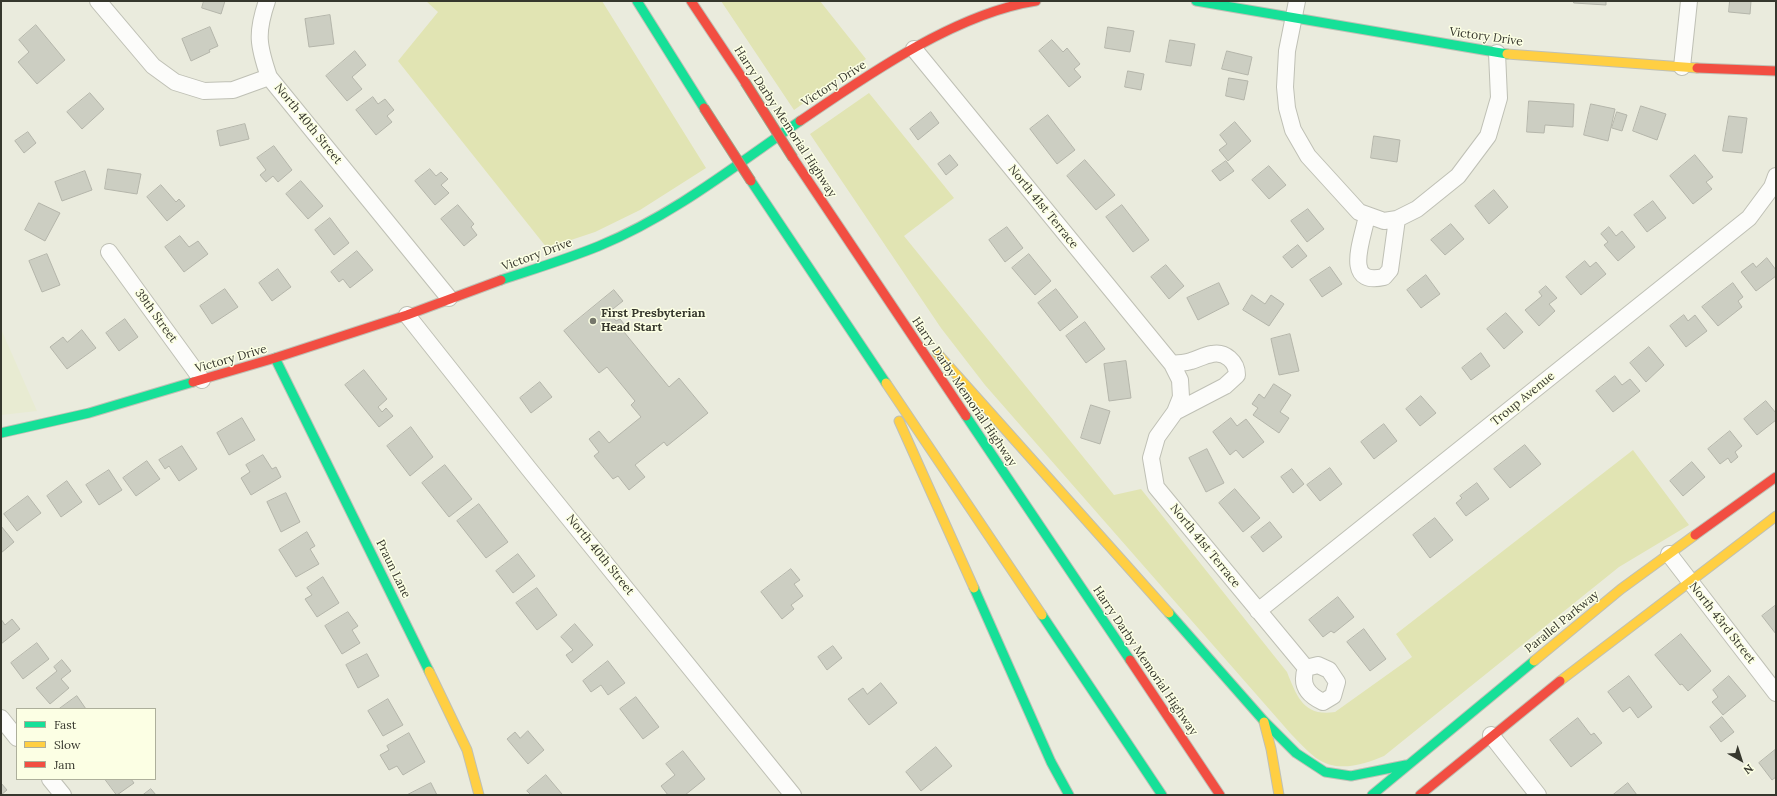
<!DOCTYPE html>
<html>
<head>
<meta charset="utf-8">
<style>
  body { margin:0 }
  #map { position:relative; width:1777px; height:796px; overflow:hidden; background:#eaebdd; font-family:Lora,serif }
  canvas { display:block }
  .frame { position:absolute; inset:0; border:2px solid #36372d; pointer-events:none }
  .legend { position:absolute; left:16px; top:708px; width:140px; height:72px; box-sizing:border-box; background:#fcffe4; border:1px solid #adaf9b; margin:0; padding:5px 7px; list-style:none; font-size:12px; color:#36372d }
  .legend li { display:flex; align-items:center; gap:8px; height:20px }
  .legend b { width:20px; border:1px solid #adaf9b }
  .north { position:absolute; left:1721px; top:740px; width:40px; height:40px; -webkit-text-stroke:3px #fcffe4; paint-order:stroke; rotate:141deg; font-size:11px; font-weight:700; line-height:16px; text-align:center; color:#36372d }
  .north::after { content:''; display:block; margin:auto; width:14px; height:18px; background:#36372d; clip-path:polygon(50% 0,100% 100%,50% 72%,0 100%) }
</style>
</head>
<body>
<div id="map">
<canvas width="1777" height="796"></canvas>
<div class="frame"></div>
<ul class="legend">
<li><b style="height:5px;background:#16e098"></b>Fast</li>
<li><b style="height:5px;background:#ffcf43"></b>Slow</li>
<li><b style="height:5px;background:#f24e42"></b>Jam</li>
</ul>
<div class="north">N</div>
</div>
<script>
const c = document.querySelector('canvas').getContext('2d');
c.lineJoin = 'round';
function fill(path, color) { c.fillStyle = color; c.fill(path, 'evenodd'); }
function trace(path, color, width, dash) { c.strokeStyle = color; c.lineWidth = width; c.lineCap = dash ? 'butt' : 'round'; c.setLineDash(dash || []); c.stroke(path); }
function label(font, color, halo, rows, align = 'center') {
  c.font = font + ' Lora,serif'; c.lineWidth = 3; c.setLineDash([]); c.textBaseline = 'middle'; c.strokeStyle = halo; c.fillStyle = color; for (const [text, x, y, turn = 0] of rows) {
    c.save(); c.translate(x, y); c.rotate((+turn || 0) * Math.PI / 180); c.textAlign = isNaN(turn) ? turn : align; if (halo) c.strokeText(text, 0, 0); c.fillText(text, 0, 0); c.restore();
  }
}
fill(new Path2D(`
  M1 329 37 411 1 415Z`), '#e8ebd2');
fill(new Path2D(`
  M426 1H602L706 168 640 210 595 232 547 248 398 61 438 12Z
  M721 1H820L866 59 794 110Z
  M869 93 954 198 904 236 1114 495 1141 489 1287 672C1297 697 1304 717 1335 712L1412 657 1396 634 1633 450 1689 525 1619 567 1384 756C1362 765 1337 773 1316 758 1307 751 1299 742 1291 734L985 385 941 328 810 134Z`), '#e1e4b3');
const building = new Path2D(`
  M204 1H225L221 14 202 8Z
  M1574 1H1606V5L1574 3Z
  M1730 1H1751L1750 14 1729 12Z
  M330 15 334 44 309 47 305 19Z
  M36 25 65 60 37 84 18 62 29 52 19 40Z
  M210 27 218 46 209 50 210 52 191 61 182 39Z
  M1108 27 1134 31 1130 52 1105 48Z
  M1052 40 1063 52 1067 48 1080 64 1074 69 1081 77 1069 87 1039 51Z
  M1170 40 1195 44 1191 66 1166 62Z
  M355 51 366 65 352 77 362 89 347 101 326 76Z
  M1227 51 1252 57 1248 75 1222 69Z
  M1128 71 1144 74 1141 90 1125 87Z
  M1229 78 1248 81 1244 100 1226 96Z
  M90 93 104 109 82 129 67 112Z
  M373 97 378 104 385 99 394 110 387 116 392 122 376 135 356 110Z
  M1529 101 1574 104 1573 127 1545 125 1544 133 1527 132Z
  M1591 104 1615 109 1608 141 1584 135Z
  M1641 106 1666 114 1657 140 1633 131Z
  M931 112 939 123 918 140 910 129Z
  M1617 112 1627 115 1622 131 1612 128Z
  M1048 115 1075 150 1057 164 1030 129Z
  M1729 116 1747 118 1742 153 1723 151Z
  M1235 122 1251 141 1228 161 1219 150 1227 144 1220 135Z
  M245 124 249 139 220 146 217 131Z
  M28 132 36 143 24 153 15 141Z
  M1374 136 1400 140 1397 162 1371 158Z
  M274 146 292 170 278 182 273 176 266 182 260 175 266 170 257 158Z
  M950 155 958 165 946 175 938 164Z
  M1695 155 1713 177 1706 182 1712 189 1693 204 1670 176Z
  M1085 160 1115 195 1096 210 1067 176Z
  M1226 161 1234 171 1220 181 1212 171Z
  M1269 166 1286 185 1269 199 1252 180Z
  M108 169 141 174 137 194 105 189Z
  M430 169 436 176 441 172 448 179 441 185 449 193 435 205 415 181Z
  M85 171 92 190 62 201 55 182Z
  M301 181 323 206 308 219 286 194Z
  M161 185 176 202 179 199 185 206 167 221 147 197Z
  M1494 190 1508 207 1489 224 1475 206Z
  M1653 201 1666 218 1647 232 1634 215Z
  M39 203 60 213 45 241 25 230Z
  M458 205 474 224 471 227 477 235 464 246 441 219Z
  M1122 205 1149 240 1133 252 1106 217Z
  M1308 209 1324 229 1307 242 1291 221Z
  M330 218 349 243 334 255 315 230Z
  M1451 224 1464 239 1445 255 1431 240Z
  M1007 227 1023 248 1005 262 989 240Z
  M1609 227 1616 236 1622 231 1635 247 1618 261 1604 245 1608 242 1601 234Z
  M180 236 189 247 198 241 208 254 184 272 165 247Z
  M1298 245 1307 256 1292 268 1283 257Z
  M357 251 373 270 350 288 343 279 339 282 331 272Z
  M47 254 60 285 42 292 29 261Z
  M1029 254 1051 281 1035 295 1012 268Z
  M1767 258 1776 270V276L1756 291 1741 272 1753 263 1756 267Z
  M1585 261 1590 267 1596 262 1606 274 1581 295 1566 277Z
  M1166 265 1184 286 1169 299 1151 277Z
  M1330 267 1342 284 1322 297 1310 280Z
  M278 269 291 287 272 301 259 283Z
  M1426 275 1440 294 1421 308 1407 290Z
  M1219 283 1229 304 1198 320 1187 298Z
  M1733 283 1743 297 1738 301 1742 307 1718 326 1702 307Z
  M1546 286 1557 298 1549 304 1555 311 1539 326 1525 310 1542 296 1539 292Z
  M225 289 238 307 212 324 200 306Z
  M1056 289 1078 317 1060 331 1038 303Z
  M614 290 623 301 609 312 616 321 620 319 628 329 624 332 669 387 679 378 708 413 667 446 664 442 635 465 645 477 629 490 618 476 613 479 594 456 599 452 589 439 599 431 609 443 641 417 631 405 635 401 607 367 599 373 564 331Z
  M1252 295 1265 304 1271 295 1284 304 1269 326 1243 310Z
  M1506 313 1523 332 1504 349 1487 329Z
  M1684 315 1688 321 1695 315 1707 331 1686 347 1670 326Z
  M125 319 138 337 119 351 106 333Z
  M1085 322 1105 349 1086 363 1066 336Z
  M82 330 96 348 67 369 50 347 63 337 67 342Z
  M1290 334 1299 371 1279 375 1271 339Z
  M1649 347 1664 365 1646 382 1630 363Z
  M1481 353 1490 366 1471 380 1462 368Z
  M1126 361 1131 398 1109 401 1104 364Z
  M364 370 387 399 378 407 382 412 386 408 393 416 379 427 345 385Z
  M1615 376 1622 385 1630 379 1640 391 1613 412 1596 391Z
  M540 382 552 397 531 413 520 398Z
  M1274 384 1291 395 1280 412 1289 418 1279 433 1253 415 1258 408 1252 404 1259 394 1264 398Z
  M1421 396 1436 413 1420 426 1406 409Z
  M1766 401 1776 413V420L1757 435 1744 419Z
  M1091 405 1110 411 1100 444 1081 438Z
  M242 418 255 440 229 455 217 433Z
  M1231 418 1237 426 1246 419 1264 442 1243 458 1236 450 1230 455 1213 432Z
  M1384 424 1397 441 1374 459 1361 442Z
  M411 427 433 457 410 476 387 446Z
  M1730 431 1742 446 1735 452 1738 457 1731 463 1728 458 1720 464 1708 449Z
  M1525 445 1541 464 1510 488 1494 469Z
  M182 446 197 469 179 481 169 466 165 469 159 460Z
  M1207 449 1224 483 1206 492 1189 458Z
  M263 455 272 469 276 467 281 477 251 495 241 478 250 472 246 465Z
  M147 461 160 479 136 496 123 478Z
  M1692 462 1705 477 1683 496 1670 481Z
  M445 465 472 499 449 517 422 483Z
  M1330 468 1342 484 1320 501 1307 485Z
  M1292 469 1304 484 1293 493 1281 477Z
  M109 470 122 490 99 505 86 485Z
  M67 481 82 502 61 517 47 496Z
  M1477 483 1489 499 1466 516 1456 503 1462 498 1460 496Z
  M1235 489 1260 518 1243 532 1219 503Z
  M286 493 300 522 281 532 267 502Z
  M28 496 41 513 17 531 4 514Z
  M479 504 508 542 486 558 457 521Z
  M1435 518 1453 540 1430 558 1413 535Z
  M1270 522 1282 537 1263 552 1251 537Z
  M1 526 14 542 1 553Z
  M307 532 315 546 310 549 319 564 296 577 279 550Z
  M518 554 535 576 513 593 496 571Z
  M791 569 800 580 794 584 803 596 791 605 794 609 782 619 761 592Z
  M323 577 339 603 317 617 305 599 312 595 307 588Z
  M537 588 557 615 537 630 516 603Z
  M1338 597 1354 617 1334 633 1331 631 1323 637 1309 620Z
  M1776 605V634L1762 616Z
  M348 612 358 626 352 630 360 643 342 654 325 626Z
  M1 619 5 625 12 619 20 629 1 644Z
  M575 624 593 645 572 663 566 655 573 650 561 637Z
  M1364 629 1386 659 1370 671 1347 642Z
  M1681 634 1711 671 1688 691 1682 684 1680 685 1655 655Z
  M37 643 49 659 23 679 11 663Z
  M833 646 842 658 827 670 818 657Z
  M367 654 379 676 358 688 346 665Z
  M62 660 71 671 61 679 69 688 50 704 36 688 57 671 54 667Z
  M608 661 625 683 608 695 601 685 591 692 583 681Z
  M1629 676 1652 707 1638 718 1630 707 1623 712 1608 692Z
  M1729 676 1746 696 1723 715 1712 702 1718 697 1713 690Z
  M881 683 897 703 869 725 848 699 863 688 867 694Z
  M77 696 86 709H59Z
  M636 697 659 727 643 739 620 709Z
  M388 699 403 725 383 736 368 711Z
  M1722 717 1734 732 1721 742 1710 727Z
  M1578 718 1591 735 1594 733 1602 743 1571 767 1550 740Z
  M528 731 544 750 528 764 507 739 515 732 520 738Z
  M409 733 425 762 403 775 397 766 389 770 380 755 389 750 387 746Z
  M936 747 952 766 921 791 906 772Z
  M1775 750 1776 777 1772 780 1759 763Z
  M683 751 705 779 685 795H668L661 786 675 775 666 764Z
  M546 775 562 794V795H531L527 791Z
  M105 779H131L134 783 117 795Z
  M1 783 7 790 1 795Z
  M431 783 437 795H407Z
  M1628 783 1637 795H1613Z
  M151 789 156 795H143Z`);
fill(building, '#cccec2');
trace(building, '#b4b5aa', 1);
const street = new Path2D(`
  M98 1 153 66 175 82 204 91 233 90 269 77
  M267 1C256 33 258 45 269 77L449 298
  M1297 1 1287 51 1285 87 1287 108 1293 130 1308 156 1359 212 1384 221 1397 219 1417 209 1458 176 1488 136 1499 98 1497 53
  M914 49 1172 364 1180 380 1181 397 1175 412 1157 437 1151 458 1156 487 1306 668
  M1682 67 1689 1
  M1367 215C1364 236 1341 287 1384 277L1390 270 1397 219
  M109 252 202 380
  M407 315 529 469 793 795
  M1172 364C1178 363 1185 363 1191 361 1198 359 1205 355 1212 354 1225 351 1237 362 1237 375L1225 386 1175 412
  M1669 554 1776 693
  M1258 611 1749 218 1772 187 1776 176
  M1318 665 1329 670 1337 682 1333 696 1323 702C1308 695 1300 685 1306 668Z
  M1 718 17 738
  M1491 735 1538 795
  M50 779 63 795`);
const fast = new Path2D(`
  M637 1 704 108
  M1196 1 1507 54
  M751 181 886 383
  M501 280C534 269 567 259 599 246 672 216 736 165 800 121
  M275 358 429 671
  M966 416 1130 660
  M1 433 89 413 193 382
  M974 588 1051 762 1069 795
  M1169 613 1264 721 1296 753 1325 772 1351 776 1406 765
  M1042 615 1162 795
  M1372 795 1534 661`);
const slow = new Path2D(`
  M1507 54 1697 68
  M937 353 1169 613
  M886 383 1042 615
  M899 421 974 588
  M1534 661 1621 589 1695 535
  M429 671 467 750 479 795
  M1560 681 1776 516
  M1264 722 1271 749 1279 795`);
const jam = new Path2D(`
  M691 1 745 82
  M1697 68 1776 71
  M800 121C866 76 956 13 1036 1
  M793 158 966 416
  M193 382 275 358 407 315 501 280
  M1695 535 1776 477
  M1130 660 1220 795
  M1420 795 1560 681`);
trace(street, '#bfc0b5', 18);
trace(fast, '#bfc0b5', 11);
trace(slow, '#bfc0b5', 11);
trace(jam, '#bfc0b5', 11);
trace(street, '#fcfcfa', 16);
trace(fast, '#16e098', 9);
trace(slow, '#ffcf43', 9);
trace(jam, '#f24e42', 9);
const jamBridge = new Path2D(`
  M745 82 793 158
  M704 108 751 181`);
trace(jamBridge, '#a1a289', 11, []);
trace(jamBridge, '#f24e42', 9);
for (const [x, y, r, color] of [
  [593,321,4,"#75766b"]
]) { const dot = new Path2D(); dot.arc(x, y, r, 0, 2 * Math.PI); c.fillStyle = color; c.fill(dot); trace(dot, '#fcffe4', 1.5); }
label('12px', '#36372d', '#fcffe4', [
  ["Victory Drive",1486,37,8],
  ["Victory Drive",834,84,-33],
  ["Harry Darby Memorial Highway",785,122,57],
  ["North 40th Street",308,124,51],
  ["North 41st Terrace",1043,207,51],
  ["Victory Drive",537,255,-20],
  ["39th Street",156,316,54],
  ["Victory Drive",231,359,-16],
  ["Harry Darby Memorial Highway",964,392,56],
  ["Troup Avenue",1523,399,-39],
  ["North 41st Terrace",1205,546,51],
  ["North 40th Street",600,555,51],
  ["Praun Lane",393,569,64],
  ["Parallel Parkway",1562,622,-39],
  ["North 43rd Street",1722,623,52],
  ["Harry Darby Memorial Highway",1145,661,56]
]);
label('bold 12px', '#36372d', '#fcffe4', [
  ["First Presbyterian",601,314],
  ["Head Start",601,328]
], 'left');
</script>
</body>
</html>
